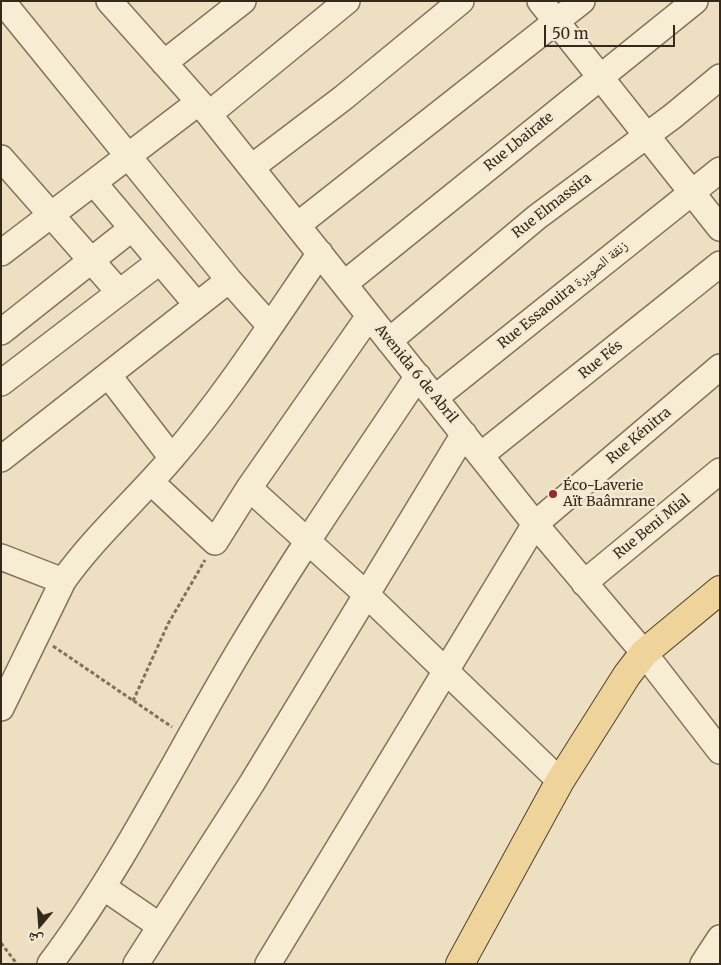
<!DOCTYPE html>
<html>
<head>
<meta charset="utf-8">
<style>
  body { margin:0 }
  #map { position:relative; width:721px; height:965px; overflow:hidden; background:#ecdfc2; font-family:Merriweather,"Noto Naskh Arabic",serif }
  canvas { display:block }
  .frame { position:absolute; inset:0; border:2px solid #35291e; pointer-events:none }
  .north { position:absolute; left:15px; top:900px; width:50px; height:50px; -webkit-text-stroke:4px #f4ead1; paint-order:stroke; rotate:198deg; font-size:14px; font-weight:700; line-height:20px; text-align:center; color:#35291e }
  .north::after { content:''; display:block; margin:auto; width:18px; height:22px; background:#35291e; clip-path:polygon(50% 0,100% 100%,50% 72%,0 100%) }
  .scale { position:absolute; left:544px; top:25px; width:131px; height:22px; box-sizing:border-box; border:2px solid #35291e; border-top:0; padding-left:6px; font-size:15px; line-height:18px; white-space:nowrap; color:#35291e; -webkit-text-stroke:4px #f4ead1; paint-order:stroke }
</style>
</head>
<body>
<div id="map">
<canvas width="721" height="965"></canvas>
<div class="frame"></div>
<div class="north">ش</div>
<div class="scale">50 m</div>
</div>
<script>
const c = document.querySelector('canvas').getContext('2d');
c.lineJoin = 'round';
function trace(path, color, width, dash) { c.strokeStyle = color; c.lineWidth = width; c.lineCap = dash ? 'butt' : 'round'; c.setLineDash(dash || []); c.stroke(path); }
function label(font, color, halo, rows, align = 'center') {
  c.font = font + ' Merriweather,"Noto Naskh Arabic",serif'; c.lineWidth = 5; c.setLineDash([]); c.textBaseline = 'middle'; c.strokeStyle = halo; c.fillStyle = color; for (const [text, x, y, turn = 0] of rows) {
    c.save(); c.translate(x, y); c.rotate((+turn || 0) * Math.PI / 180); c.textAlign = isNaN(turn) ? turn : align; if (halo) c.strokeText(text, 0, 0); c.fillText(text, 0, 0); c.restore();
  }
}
const minor = new Path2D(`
  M2 1 229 280 270 326
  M109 1 199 102 535 524 644 653 720 751
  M540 1 720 228
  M164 63 243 1
  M209 114 347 1
  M1 158 119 292
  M252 167 343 98 461 1
  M94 183 197 305
  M299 224 582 1
  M1 253 199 102
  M344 284 695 1
  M1 332 131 229
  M389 341 537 217 673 116 720 77
  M109 376 172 458
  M1 383 159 262
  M436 397 720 170
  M481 455 720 264
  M1 459 229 280
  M151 482 215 542 249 488 369 316
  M249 488 367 595 560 781
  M1 557 63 581
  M584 583 720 471
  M1 708 63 581C94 537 136 500 171 459 226 395 272 323 320 253
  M103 887 160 926
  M50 964C123 867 177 755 239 651 295 557 357 467 418 376
  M136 964 252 783 464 434
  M268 964 535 524 720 367
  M703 964 720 938`);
const major = new Path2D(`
  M460 964 560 781 627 675 644 653 720 590`);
trace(minor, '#85715a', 28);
trace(major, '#523f2e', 30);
trace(new Path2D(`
  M53 646 172 727
  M133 701 168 624 205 560
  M1 943 17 964`), '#85715a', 3, [4, 2.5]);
trace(minor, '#f7edd5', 25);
trace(major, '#eed49b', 28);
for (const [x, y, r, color] of [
  [553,494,5,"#912d2d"]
]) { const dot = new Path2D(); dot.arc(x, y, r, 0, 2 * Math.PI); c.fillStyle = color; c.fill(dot); trace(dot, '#f4ead1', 2); }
label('14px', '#35291e', '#f4ead1', [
  ["Rue Lbairate",519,142,-39],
  ["Rue Elmassira",552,206,-38],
  ["Rue Essaouira زنقة الصويرة",563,295,-39],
  ["Rue Fés",601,360,-39],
  ["Avenida 6 de Abril",416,374,51],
  ["Rue Kénitra",639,436,-40],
  ["Rue Beni Mial",652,527,-39]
]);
label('14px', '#35291e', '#f4ead1', [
  ["Éco-Laverie",563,486],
  ["Aït Baâmrane",563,502]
], 'left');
</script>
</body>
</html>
